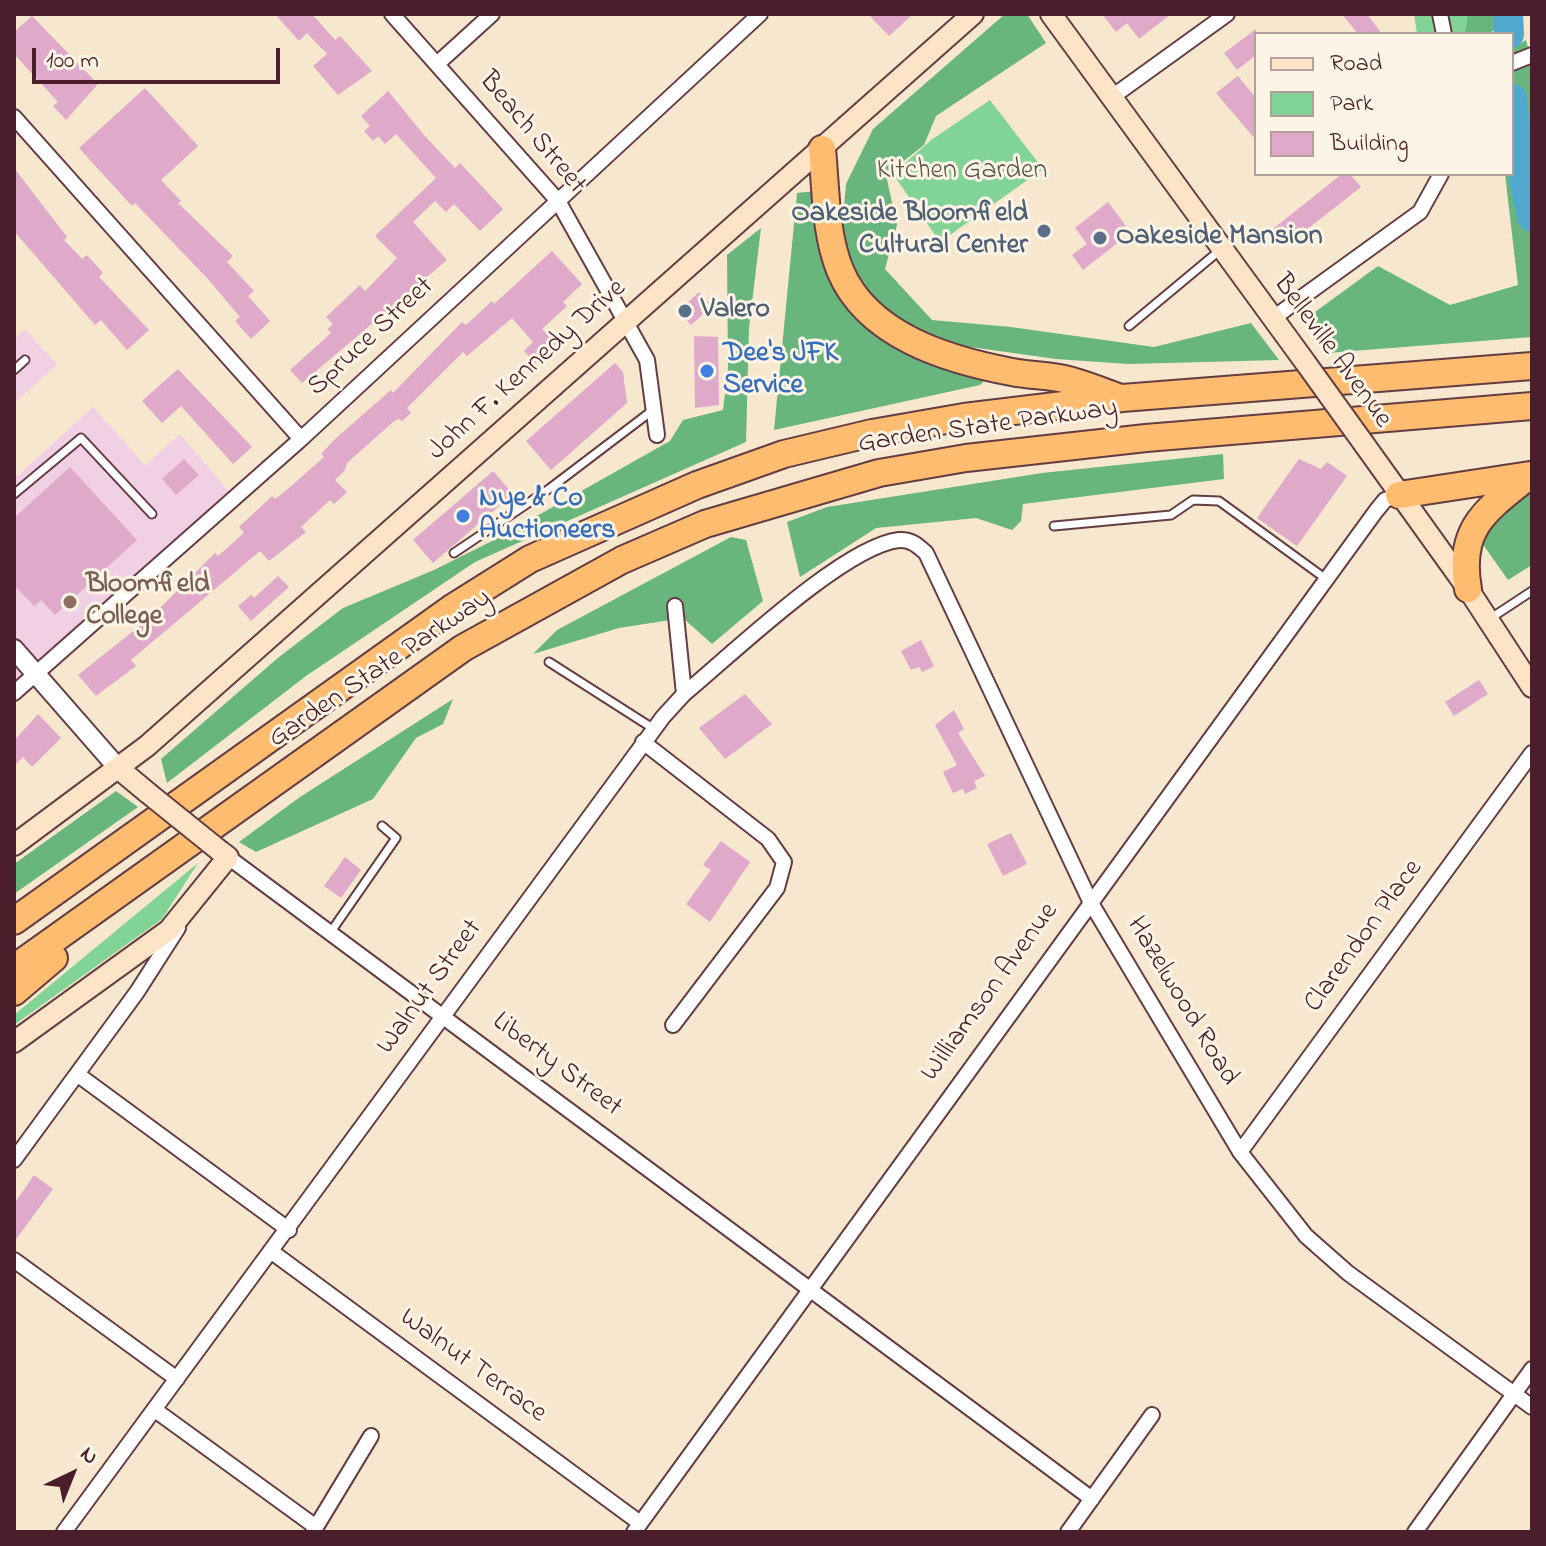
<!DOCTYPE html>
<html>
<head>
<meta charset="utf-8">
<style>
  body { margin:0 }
  #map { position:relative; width:1546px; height:1546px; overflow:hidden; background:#f6e7ce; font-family:"Indie Flower",sans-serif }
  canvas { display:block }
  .frame { position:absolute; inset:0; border:16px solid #4a1f2b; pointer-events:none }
  .legend { position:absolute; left:1254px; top:32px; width:260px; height:144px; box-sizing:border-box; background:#fcf5e5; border:2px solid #b59f9b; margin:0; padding:10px 14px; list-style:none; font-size:24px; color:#4a1f2b }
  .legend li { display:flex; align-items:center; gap:16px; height:40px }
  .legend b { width:40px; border:2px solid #b59f9b }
  .north { position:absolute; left:32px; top:1434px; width:80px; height:80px; -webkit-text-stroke:6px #fcf5e5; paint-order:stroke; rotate:43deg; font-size:22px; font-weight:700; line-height:32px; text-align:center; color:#4a1f2b }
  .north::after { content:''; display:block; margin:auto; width:28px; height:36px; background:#4a1f2b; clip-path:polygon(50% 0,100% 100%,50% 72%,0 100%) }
  .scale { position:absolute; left:32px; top:48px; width:248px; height:36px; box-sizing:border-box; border:4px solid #4a1f2b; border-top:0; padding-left:10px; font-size:24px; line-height:28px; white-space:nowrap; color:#4a1f2b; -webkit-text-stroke:6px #fcf5e5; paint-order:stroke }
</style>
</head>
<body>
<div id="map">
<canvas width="1546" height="1546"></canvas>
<div class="frame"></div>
<ul class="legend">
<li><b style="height:10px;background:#fee4c6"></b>Road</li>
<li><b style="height:22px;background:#81d495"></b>Park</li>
<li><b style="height:22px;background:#dfaaca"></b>Building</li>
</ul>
<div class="north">N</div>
<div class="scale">100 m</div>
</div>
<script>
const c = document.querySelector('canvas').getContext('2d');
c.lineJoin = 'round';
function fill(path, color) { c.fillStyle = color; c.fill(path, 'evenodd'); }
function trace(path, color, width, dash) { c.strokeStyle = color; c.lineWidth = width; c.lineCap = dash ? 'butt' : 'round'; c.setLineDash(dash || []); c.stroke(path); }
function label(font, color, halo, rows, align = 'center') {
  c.font = font + ' "Indie Flower",sans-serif'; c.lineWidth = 6; c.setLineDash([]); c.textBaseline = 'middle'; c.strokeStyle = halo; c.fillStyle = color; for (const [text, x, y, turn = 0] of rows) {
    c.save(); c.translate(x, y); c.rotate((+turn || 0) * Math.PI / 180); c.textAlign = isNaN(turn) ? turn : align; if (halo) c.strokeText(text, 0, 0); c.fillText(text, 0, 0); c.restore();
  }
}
fill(new Path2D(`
  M25 329 57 365 14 403V339Z
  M93 407 145 465 180 434 237 501 14 702V479Z`), '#f1d0e4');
fill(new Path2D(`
  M1414 14H1495L1491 32 1487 34H1417Z
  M990 100 1043 169 940 242 893 174 931 140Z
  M198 863 162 919 14 1025V1015Z`), '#81d495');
fill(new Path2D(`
  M1005 14H1027L1046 43 936 116 924 145 886 175 897 225 885 269 932 320 1011 327 1154 347 1251 323 1279 360 1128 364 1056 359 963 346 895 320 861 284 841 239 846 184 873 129Z
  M1468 14H1526L1491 32 1465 33Z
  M1526 40 1532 63V337L1327 353 1304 320 1378 266 1450 305 1518 285 1505 174H1512V48Z
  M816 191 848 303 990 375 980 385 774 430 797 193Z
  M761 228 749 328 746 442 475 562 306 676 167 783 161 759 279 657 343 608 434 570 496 539 670 441 683 420 723 410 728 369 727 255Z
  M1223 454 1224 479 1023 504 1021 521 1012 530 976 518 876 528 800 577 787 522 827 507 1042 473Z
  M1532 490V565L1508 580 1482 543 1501 507Z
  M731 537 746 540 763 601 712 644 683 618 619 628 533 654 557 630Z
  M453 699 443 724 416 738 373 799 256 852 239 842 300 797Z
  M116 791 138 807 14 894V864Z`), '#68b67e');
trace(new Path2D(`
  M1508 14 1509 34
  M1512 99 1516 138 1532 217`), '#51a8ce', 30);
fill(new Path2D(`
  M275 14H312L335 40 340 36 372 71 338 95 313 66 327 54 307 33 299 41Z
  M868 14H913L889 36Z
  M1102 14H1171L1139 39 1127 23 1116 32Z
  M1342 14H1367L1382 34H1358Z
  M32 16 98 84 66 120 53 106 58 102 14 54V32Z
  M1256 29V55L1237 70 1224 53Z
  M1238 76 1256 98V140L1216 93Z
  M145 88 198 146 161 180 181 201 178 203 233 256 227 262 254 291 248 296 270 321 251 339 235 321 240 317 208 279 135 203 132 206 79 148Z
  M388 91 424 135 455 168 460 163 503 209 480 231 454 204 446 212 435 201 413 222 447 260 302 383 290 370 331 333 327 329 333 324 326 317 360 285 365 291 397 258 375 236 436 178 396 134 385 144 378 136 373 141 364 131 370 126 361 116Z
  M14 168 67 237 64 240 82 259 87 255 103 273 99 277 149 330 127 350 101 320 95 325 14 231Z
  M1342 174H1350L1361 187 1287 245 1274 228Z
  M1108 202 1126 226 1116 234 1120 241 1083 270 1072 255 1087 244 1075 228Z
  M552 251 582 284 563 302 567 306 542 329 556 344 535 363 524 351 533 342 512 318 467 356 463 352 407 408 411 413 402 421 399 419 393 422 347 463 345 470 335 480 347 492 334 504 330 500 301 527 306 532 269 561 260 551 131 660 136 666 96 696 78 675 151 617 215 553 218 556 244 533 239 527 272 496 275 499 288 489 324 457 321 454 335 439 391 390 393 393 462 322 466 325 492 301 494 304Z
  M699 292 712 306 691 325 678 311Z
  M694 336 718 337 719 405 695 408Z
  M615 363 623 372 627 403 551 470 526 441Z
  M178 369 252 447 233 464 181 406 162 423 142 401Z
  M184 459 199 475 176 495 162 479Z
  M1299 459 1321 469 1327 462 1347 476 1297 546 1257 518Z
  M70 467 137 540 55 615 41 600 34 606 14 585V518Z
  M493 471 513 494 433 563 413 540Z
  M278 576 289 587 251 621 238 606 251 595 254 598Z
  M921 640 934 666 922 672 919 667 911 670 901 651Z
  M1479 680 1488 694 1454 716 1445 702Z
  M745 694 772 724 725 759 699 728Z
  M954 710 964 729 958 733 985 776 974 781 977 788 965 794 963 789 953 793 943 772 957 765 935 725Z
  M38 714 61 738 32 767 23 757 14 766V741Z
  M1011 833 1027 864 1003 876 987 844Z
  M721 841 750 862 710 922 686 904 711 870 703 865Z
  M345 857 361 870 341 898 324 886Z
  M34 1175 53 1189 14 1242V1204Z`), '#dfaaca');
const service = new Path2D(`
  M1129 326 1219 251
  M14 370 25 360
  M14 494 81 438 152 514
  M1054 526 1171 515 1193 500 1219 501 1326 579
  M454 553 549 489 653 410
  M1491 618 1532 591
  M549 662 654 729
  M330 933 396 838 382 826`);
const minor = new Path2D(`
  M392 14 558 201 647 360 657 435
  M1440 14 1444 34
  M1512 63 1532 55
  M437 64 492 14
  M1112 97 1227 14
  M14 117 301 439
  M1272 319 1420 212 1441 174
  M675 606 684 694
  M14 693 301 439 760 14
  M643 742 768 839 784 862 777 888 673 1025
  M228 857 1092 1499
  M77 1074 289 1230
  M1240 1152 1532 753
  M14 1160 137 992 178 928
  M272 1252 640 1523
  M14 1260 177 1379
  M155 1410 316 1527
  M64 1532 663 717 684 694C730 656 844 546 899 540 911 539 918 546 926 553L1091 903 1240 1152 1306 1236 1348 1273 1532 1407
  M313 1532 371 1436
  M634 1532 1376 511 1385 500 1399 495
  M1068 1532 1152 1415
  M1415 1532 1532 1369`);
const tertiary = new Path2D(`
  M14 649 118 768`);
const secondary = new Path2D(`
  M1051 14 1305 362
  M1364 444 1468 589 1532 687
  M118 768 148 793
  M14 845 147 746 973 14
  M14 1042 169 930 228 857 220 851`);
const motorway = new Path2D(`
  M822 149C826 189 825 233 840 270 867 336 948 360 1012 372 1031 376 1053 375 1072 381 1088 385 1103 392 1118 397
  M1399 495 1530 475
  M1468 589C1457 528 1486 510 1530 475
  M14 921 452 608 530 559 697 485 784 454 872 433 964 417 1122 398 1532 366
  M14 968 463 648 622 560 705 524 879 473 966 458 1146 438 1532 406
  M14 992 54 958`);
trace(service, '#643d43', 11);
trace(minor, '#643d43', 18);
trace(tertiary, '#643d43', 22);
trace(secondary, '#643d43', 24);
trace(motorway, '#643d43', 30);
trace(service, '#fff', 7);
trace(minor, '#fff', 14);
trace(tertiary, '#fff', 18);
trace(secondary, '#fee4c6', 20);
trace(motorway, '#fdbc70', 26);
const secondaryBridge = new Path2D(`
  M1305 362 1364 444
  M148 793 220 851`);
trace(secondaryBridge, '#643d43', 24, []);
trace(secondaryBridge, '#fee4c6', 20);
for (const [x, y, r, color] of [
  [1044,231,8,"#5c6f8a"],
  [1100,238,8,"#5c6f8a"],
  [685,311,8,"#5c6f8a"],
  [707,371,8,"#3f7fe0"],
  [463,516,8,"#3f7fe0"],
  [70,602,8,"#8d6e63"]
]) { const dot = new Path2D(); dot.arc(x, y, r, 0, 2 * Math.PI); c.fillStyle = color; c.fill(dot); trace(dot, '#fcf5e5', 3); }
label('28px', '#4a1f2b', '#fcf5e5', [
  ["Beach Street",531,134,50],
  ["Spruce Street",372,338,-43],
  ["Belleville Avenue",1331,352,54],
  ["John F. Kennedy Drive",528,371,-42],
  ["Garden State Parkway",988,428,-8],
  ["Garden State Parkway",381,670,-34],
  ["Clarendon Place",1365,937,-54],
  ["Walnut Street",431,988,-54],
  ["Williamson Avenue",991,993,-54],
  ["Hazelwood Road",1181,1002,59],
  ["Liberty Street",556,1066,37],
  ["Walnut Terrace",472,1367,36]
]);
label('28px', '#5a554b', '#fcf5e5', [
  ["Kitchen Garden",962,172]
]);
label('bold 28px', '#4e5e75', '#fcf5e5', [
  ["Oakeside Bloomfield",1028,215,"right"],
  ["Cultural Center",1028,247,"right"],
  ["Oakeside Mansion",1116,238],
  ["Valero",701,311]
], 'left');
label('bold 28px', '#366cbe', '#fcf5e5', [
  ["Dee's JFK",723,355],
  ["Service",723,387],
  ["Nye & Co",479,500],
  ["Auctioneers",479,532]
], 'left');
label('bold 28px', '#785e54', '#fcf5e5', [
  ["Bloomfield",86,586],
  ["College",86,618]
], 'left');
</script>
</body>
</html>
